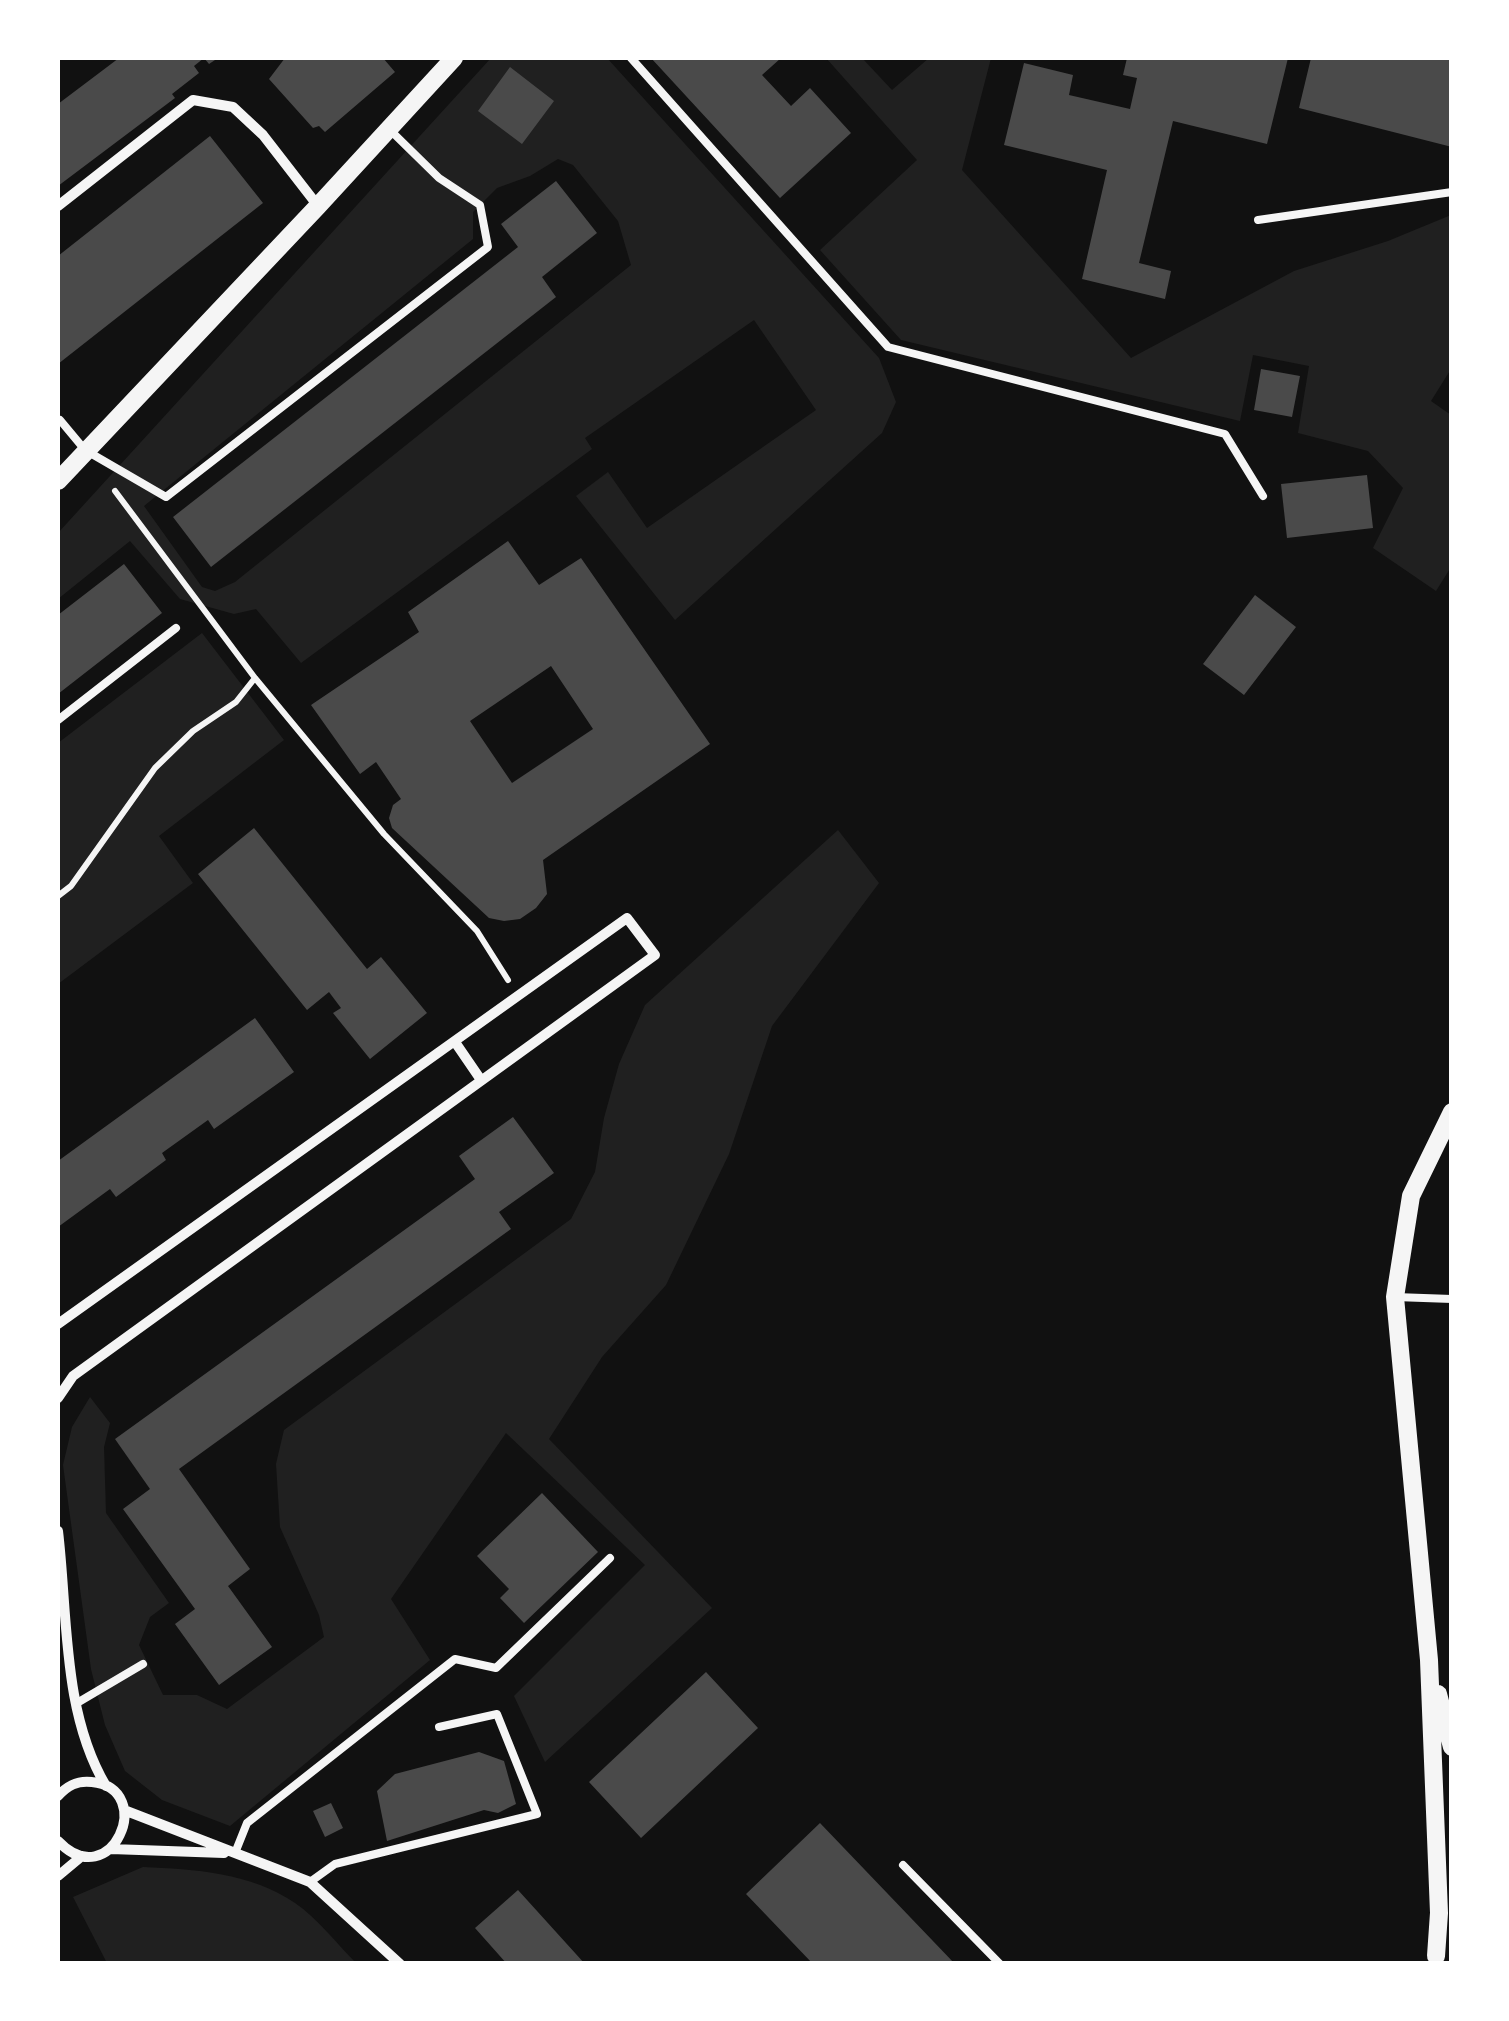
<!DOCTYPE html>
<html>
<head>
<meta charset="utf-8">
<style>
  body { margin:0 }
  #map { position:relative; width:1509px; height:2021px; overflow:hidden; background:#111; font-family:Manrope,sans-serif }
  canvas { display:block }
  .frame { position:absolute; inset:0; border:60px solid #fff; pointer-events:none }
</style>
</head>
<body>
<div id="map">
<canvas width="1509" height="2021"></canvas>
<div class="frame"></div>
</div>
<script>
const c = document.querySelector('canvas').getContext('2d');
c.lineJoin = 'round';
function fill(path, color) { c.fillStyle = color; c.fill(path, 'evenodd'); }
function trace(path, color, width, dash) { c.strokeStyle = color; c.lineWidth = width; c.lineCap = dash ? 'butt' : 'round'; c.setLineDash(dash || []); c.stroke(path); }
fill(new Path2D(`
  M491 58H607L879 358 896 402 882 433 675 620 576 496 608 472 647 528 816 410 754 320 585 438 592 449 301 663 256 609 234 614 180 599 130 541 58 599V533ZM558 159 573 165 618 221 631 265 235 582 215 591 202 587 144 506 473 239V212L497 188 530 176Z
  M826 58H862L892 90 929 58H991L962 170 1131 358 1294 271 1388 241 1451 215V369L1431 401 1451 415V567L1436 591 1373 548 1403 488 1368 451 1298 433 1309 366 1253 355 1240 421 901 340 820 250 917 160Z
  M202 633 284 740 159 836 193 883 58 984V743Z
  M838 830 879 883 772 1026 729 1154 666 1285 602 1357 549 1439 712 1608 545 1762 514 1696 645 1565 506 1433 391 1599 430 1660 230 1826 162 1800 125 1771 105 1725 91 1669 63 1465 72 1427 90 1397 110 1423 104 1447 106 1513 169 1603 150 1617 139 1645 163 1695H197L227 1709 324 1637 319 1615 280 1527 276 1464 284 1430 571 1219 595 1172 604 1118 619 1064 645 1005Z
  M143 1867C193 1869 252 1873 295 1903 317 1918 337 1944 356 1963H107L73 1897Z`), '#202020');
fill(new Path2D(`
  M119 58H218L209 64 204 58 194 66 199 73 172 94 175 98 58 186V104Z
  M285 58H383L395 72 325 132 319 126 313 128 269 79Z
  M651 58H781L762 75 791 106 810 88 851 133 780 198Z
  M1127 58H1288L1267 144 1173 121 1139 263 1171 271 1165 299 1082 279 1107 170 1004 145 1024 63 1073 75 1069 95 1130 109 1137 78 1123 75Z
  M1311 58H1452V147L1299 108Z
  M510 67 554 101 522 144 478 111Z
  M210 136 263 203 58 364V256Z
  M556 181 597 233 542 277 556 297 211 567 173 517 518 247 501 224Z
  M1261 369 1300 376 1292 417 1254 410Z
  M1367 475 1373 528 1287 538 1281 484Z
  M508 541 539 585 581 558 710 744 543 860 547 894 536 908 520 919 504 921 489 918 392 828 389 818 393 805 401 799 376 762 360 774 311 705 419 632 408 612ZM551 666 593 729 512 783 470 721Z
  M124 564 162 613 58 694V615Z
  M1255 595 1296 627 1244 695 1203 664Z
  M254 828 367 969 381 957 427 1013 370 1059 333 1013 341 1008 329 992 307 1010 198 874Z
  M255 1018 294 1072 214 1129 208 1120 162 1153 166 1160 116 1197 110 1189 58 1227V1161Z
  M513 1117 554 1173 499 1212 511 1229 179 1469 250 1569 228 1586 272 1647 219 1685 175 1624 195 1609 123 1509 150 1489 115 1439 475 1179 459 1156Z
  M542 1493 598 1552 524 1623 500 1598 509 1589 477 1556Z
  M706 1672 758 1728 641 1838 589 1782Z
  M479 1752 504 1761 516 1804 498 1813 484 1810 387 1841 377 1791 395 1774Z
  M331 1803 343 1828 325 1837 313 1811Z
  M820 1823 955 1964H813L746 1894Z
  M518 1890 585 1964H507L475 1928Z`), '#4a4a4a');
trace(new Path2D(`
  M115 491 255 678 384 834 477 931 508 980
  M58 896 71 886 155 768 193 731 236 702 255 678`), '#f5f5f5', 6);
trace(new Path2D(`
  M631 58 888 347 1225 434 1263 496
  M1258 220 1452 192
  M58 422 60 420 85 450 166 497 488 247 480 205 439 178 389 129
  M58 720 176 628
  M1395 1297 1452 1299
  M77 1703 143 1664
  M235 1853 247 1823 455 1659 496 1668 610 1558
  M903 1865 1000 1964
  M310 1882 335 1864 537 1814 497 1714 439 1727`), '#f5f5f5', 8);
trace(new Path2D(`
  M58 206 193 100 233 107 263 135 318 206
  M455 1042 481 1080
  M58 1324 627 918 655 955 73 1376 58 1398
  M58 1531C68 1615 62 1712 106 1786
  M58 1796C67 1786 77 1780 92 1782 158 1789 111 1897 58 1841
  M124 1810 310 1882 400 1964
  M111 1849 224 1853
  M58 1876 82 1856`), '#f5f5f5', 10);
trace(new Path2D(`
  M58 481 318 206 454 58
  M1438 1694 1452 1747
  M1436 1956 1439 1913 1429 1660 1395 1297 1411 1196 1452 1112`), '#f5f5f5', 18);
</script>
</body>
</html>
